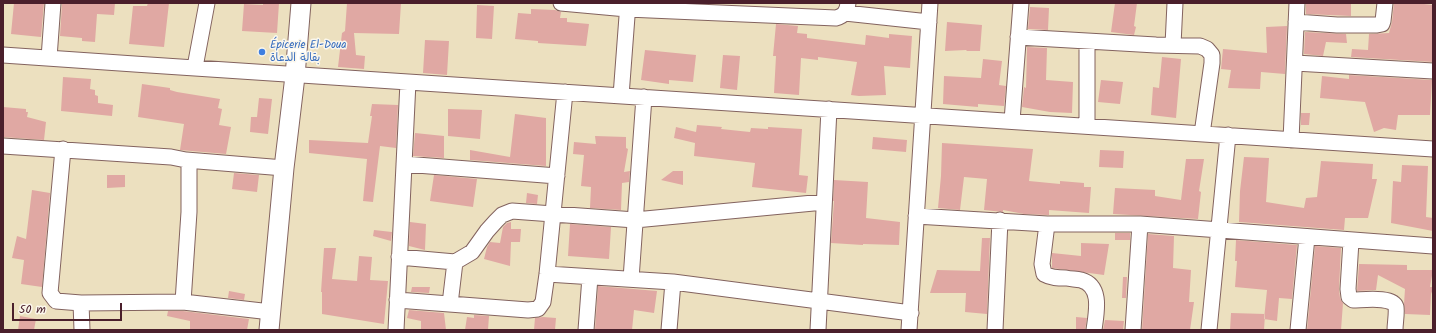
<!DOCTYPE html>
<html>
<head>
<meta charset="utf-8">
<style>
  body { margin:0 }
  #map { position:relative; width:1436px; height:333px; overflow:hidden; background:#ece0bf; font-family:Kalam,sans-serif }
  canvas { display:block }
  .frame { position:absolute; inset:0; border:4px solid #4a1f2b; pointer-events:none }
  .scale { position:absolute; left:12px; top:303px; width:110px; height:18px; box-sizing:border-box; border:2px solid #4a1f2b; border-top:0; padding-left:5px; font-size:12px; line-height:14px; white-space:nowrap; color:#4a1f2b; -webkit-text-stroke:3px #fbf7ec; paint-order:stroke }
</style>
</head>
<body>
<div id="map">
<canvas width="1436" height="333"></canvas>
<div class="frame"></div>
<div class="scale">50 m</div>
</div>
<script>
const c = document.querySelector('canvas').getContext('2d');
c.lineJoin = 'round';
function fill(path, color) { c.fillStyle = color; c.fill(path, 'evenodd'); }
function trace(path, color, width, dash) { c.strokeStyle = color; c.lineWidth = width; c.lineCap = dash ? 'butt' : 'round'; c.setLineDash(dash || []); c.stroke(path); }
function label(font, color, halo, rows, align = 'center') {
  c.font = font + ' Kalam,"Playpen Sans Arabic",sans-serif'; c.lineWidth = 3; c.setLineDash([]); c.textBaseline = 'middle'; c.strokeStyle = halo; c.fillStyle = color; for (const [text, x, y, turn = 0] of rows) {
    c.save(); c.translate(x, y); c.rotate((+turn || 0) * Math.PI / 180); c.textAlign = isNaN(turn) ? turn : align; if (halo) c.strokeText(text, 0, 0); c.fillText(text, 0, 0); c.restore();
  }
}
fill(new Path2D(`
  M14 3H44L41 37 11 34Z
  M62 3H115L114 15 97 14 95 42 82 41V38L60 36Z
  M148 3H169L164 47 129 44 133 6H147Z
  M263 3H279L277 33 242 31 244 4 263 5Z
  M347 3H401L399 34 354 33 356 55 365 56 364 69 338 67 342 33 345 31Z
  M1115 3H1137L1134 26 1136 27 1134 35 1111 32Z
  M1306 3H1351V16L1306 14Z
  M1394 3H1415L1433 5V62L1351 57 1352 49 1368 50 1369 34 1389 33 1392 22Z
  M477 5 494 6 492 39 476 38Z
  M1030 7 1049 8 1048 30 1028 29Z
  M531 9 555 10 561 12 560 18H567V22L589 24 586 46 538 43V41L515 39 518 13 531 14Z
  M947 22 982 25 980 51H967L966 50 945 51Z
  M776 24 798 26 797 33 807 34V38L865 45 866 35 889 38V34L912 36 910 68 884 66 886 95 859 96 851 95 857 62 818 57V60L801 58 799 95 774 93 776 56H773Z
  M1287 26 1285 74 1261 72 1260 89 1228 88 1231 70 1221 69 1223 49 1267 53 1266 27Z
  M1305 32 1346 34 1347 43 1326 42 1323 56 1304 54Z
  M425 40 449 41 447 75 423 73Z
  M1027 47 1047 48 1046 80 1073 82 1072 113 1050 112 1022 107 1024 87 1026 88Z
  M645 50 696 55 693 82 669 80V84L641 80Z
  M723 55 740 56 737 90 720 88Z
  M1162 57 1181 59 1176 118 1151 115 1153 87 1159 88Z
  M983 59 1002 61 999 85 1006 86 1004 106 978 104V107L943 104 944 76 981 78Z
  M1349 75 1432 80 1430 115H1398L1396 130 1384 128 1374 132 1365 102 1320 98 1322 76 1349 79Z
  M63 77 91 79 90 89 95 90V95L98 96V103L113 105 112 116 61 111Z
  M1101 80 1123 82 1120 104 1098 102Z
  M142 84 170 88V90L177 92 220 99 218 108 222 109 219 125 231 127 226 154 180 150 184 124 138 117Z
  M259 98 272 99 268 134 250 132 251 117H257Z
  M372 104 398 105 396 148 380 146 373 202 363 201 367 159 309 153V140L368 143 372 116H370Z
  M3 107 26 109V112H28L27 117 46 122 44 140 3 137Z
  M448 109 482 110 480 139 448 136Z
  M1301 113H1310L1309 125H1301Z
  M515 114 546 118V166L470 160V150L510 157Z
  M697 125 722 127 721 129 750 132 751 128 768 129V127L802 129 799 175 808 176 806 193 752 187 755 163 694 156 695 143 674 138 676 127 696 132Z
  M415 133 444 136V158L413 156Z
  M595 136 626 137V148L628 149 624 172 630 171 629 182 622 183 621 210 590 208 591 187 581 186 584 155 573 154 574 142 596 144Z
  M873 137 907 140 906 152 872 149Z
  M942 143 1033 149 1029 181 1060 184V181L1084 183V187H1091L1089 213 1049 210V215H1047L1024 214 1003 210V212L984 210 987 179 964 177 960 210 938 208 941 176Z
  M1100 150 1124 151 1123 168 1099 167Z
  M1244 157 1269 158 1266 202 1304 208 1306 198 1317 197 1321 161 1373 164 1372 179H1377L1368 218H1345L1344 230 1239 222 1240 191Z
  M1186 159H1204L1199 191 1201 192 1198 219 1113 214 1115 188 1155 190V196L1181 200Z
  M1402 165 1428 166 1426 217 1433 218V231L1391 223 1393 181 1401 182Z
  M673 171H683V185L661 180Z
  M234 173 259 175 257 192 232 189Z
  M107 175H125V187L107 188Z
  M434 175 477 179 473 207 430 201Z
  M834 180 868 182 866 218 900 222 899 245 863 244V245L831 243 834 201H833Z
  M32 190 50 193 42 287 21 284 24 260 12 258 17 236 26 239Z
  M527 193 538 195 537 204 526 203Z
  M410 222 426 224 425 250 409 246Z
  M511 222V229H521L520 242H511L510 266 484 259 487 247 490 242 500 243 503 227 507 223Z
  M570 224 611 227 609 259 568 256Z
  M374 230 392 232 391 241 373 236Z
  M1115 233H1130V240H1115Z
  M1148 234 1174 236 1173 268 1191 270 1189 302H1194L1190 330H1142Z
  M982 238H990L987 314 965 312 966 293H930L937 270 980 271Z
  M1236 240 1297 245 1292 299 1279 298 1277 321 1264 319 1267 290 1235 287 1237 261H1235Z
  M1081 243 1109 244 1104 275 1052 268V253L1081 256Z
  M1315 246 1341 248 1339 289 1340 298 1343 303 1341 330H1307Z
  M324 248H336L332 279 357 281 359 256 372 257 370 280 388 281 384 324 322 314V292H321Z
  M1359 264 1407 265V270H1433L1430 287H1433V289L1431 294 1430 315 1405 314 1404 304 1405 289 1378 275 1376 290 1357 291Z
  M1123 277H1127L1126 298H1122Z
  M598 286 657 291 654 313 634 310 632 330H595Z
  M412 287H430L429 293 411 292Z
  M229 291 245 294 244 300 228 298Z
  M409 310 444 313 446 330H421V321L407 318Z
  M168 311H183L249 319 247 330H190V321L167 316Z
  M1231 313 1265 314 1264 330H1230Z
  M474 315 489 316 488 330H465L467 317 474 318Z
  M20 316 36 319 34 330H18Z
  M543 317 556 318 555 330H534L535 318Z
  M1076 317 1087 318 1085 330H1076Z
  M1105 320 1124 321 1123 330H1103Z`), '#e0a8a3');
const minor = new Path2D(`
  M561 3 627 9 836 18C844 16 847 12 848 3
  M845 13 929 22
  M1296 22 1337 25H1377L1382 24 1383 21 1385 3
  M1018 37 1156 45 1200 46 1207 49 1212 55V63L1202 134
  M1173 45 1175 3
  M3 55C138 64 273 74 408 82L1433 149
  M49 58 53 3
  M1295 63 1433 71
  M195 67 207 3
  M621 96 628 3
  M1012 121 1021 3
  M1087 126V42
  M1291 140 1297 3
  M3 146 171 157 186 160 189 163V212L183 302
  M63 149 50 293 56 301 81 303 183 302 271 312
  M186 160 284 168
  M404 164 557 176
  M916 216 1047 224H1140L1433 246
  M1047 224 1042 264 1044 274C1051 278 1058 278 1066 278 1071 279 1076 279 1081 280 1103 286 1096 314 1094 330
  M1351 241 1348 289 1349 297 1353 300C1363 300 1393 296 1396 307 1397 314 1395 323 1395 330
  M399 257 455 262
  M547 274 673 282 911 313
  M631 279 644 97
  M397 300 528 310 538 309 543 302 547 274 565 92
  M81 303 82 330
  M450 304 455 262 472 252 487 231 496 221 502 215 512 211 635 220 824 202
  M396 330 408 82
  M586 330 590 277
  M669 330 673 282
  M818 330 829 109
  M909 330 930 3
  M995 330 1000 220
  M1133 330 1140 224
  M1209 330 1228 135
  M1298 330 1307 237`);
const major = new Path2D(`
  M269 330 284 168 295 76 301 3`);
trace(minor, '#83635f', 17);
trace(major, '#83635f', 21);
trace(minor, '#fff', 15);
trace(major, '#fff', 19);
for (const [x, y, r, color] of [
  [262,52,4,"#3f7fe0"]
]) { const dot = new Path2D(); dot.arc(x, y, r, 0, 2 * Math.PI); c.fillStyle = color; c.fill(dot); trace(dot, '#fbf7ec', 1.5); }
label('11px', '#366cbe', '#fbf7ec', [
  ["Épicerie El-Doua",270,46],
  ["بقالة الدعاة",270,59]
], 'left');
</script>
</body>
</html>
